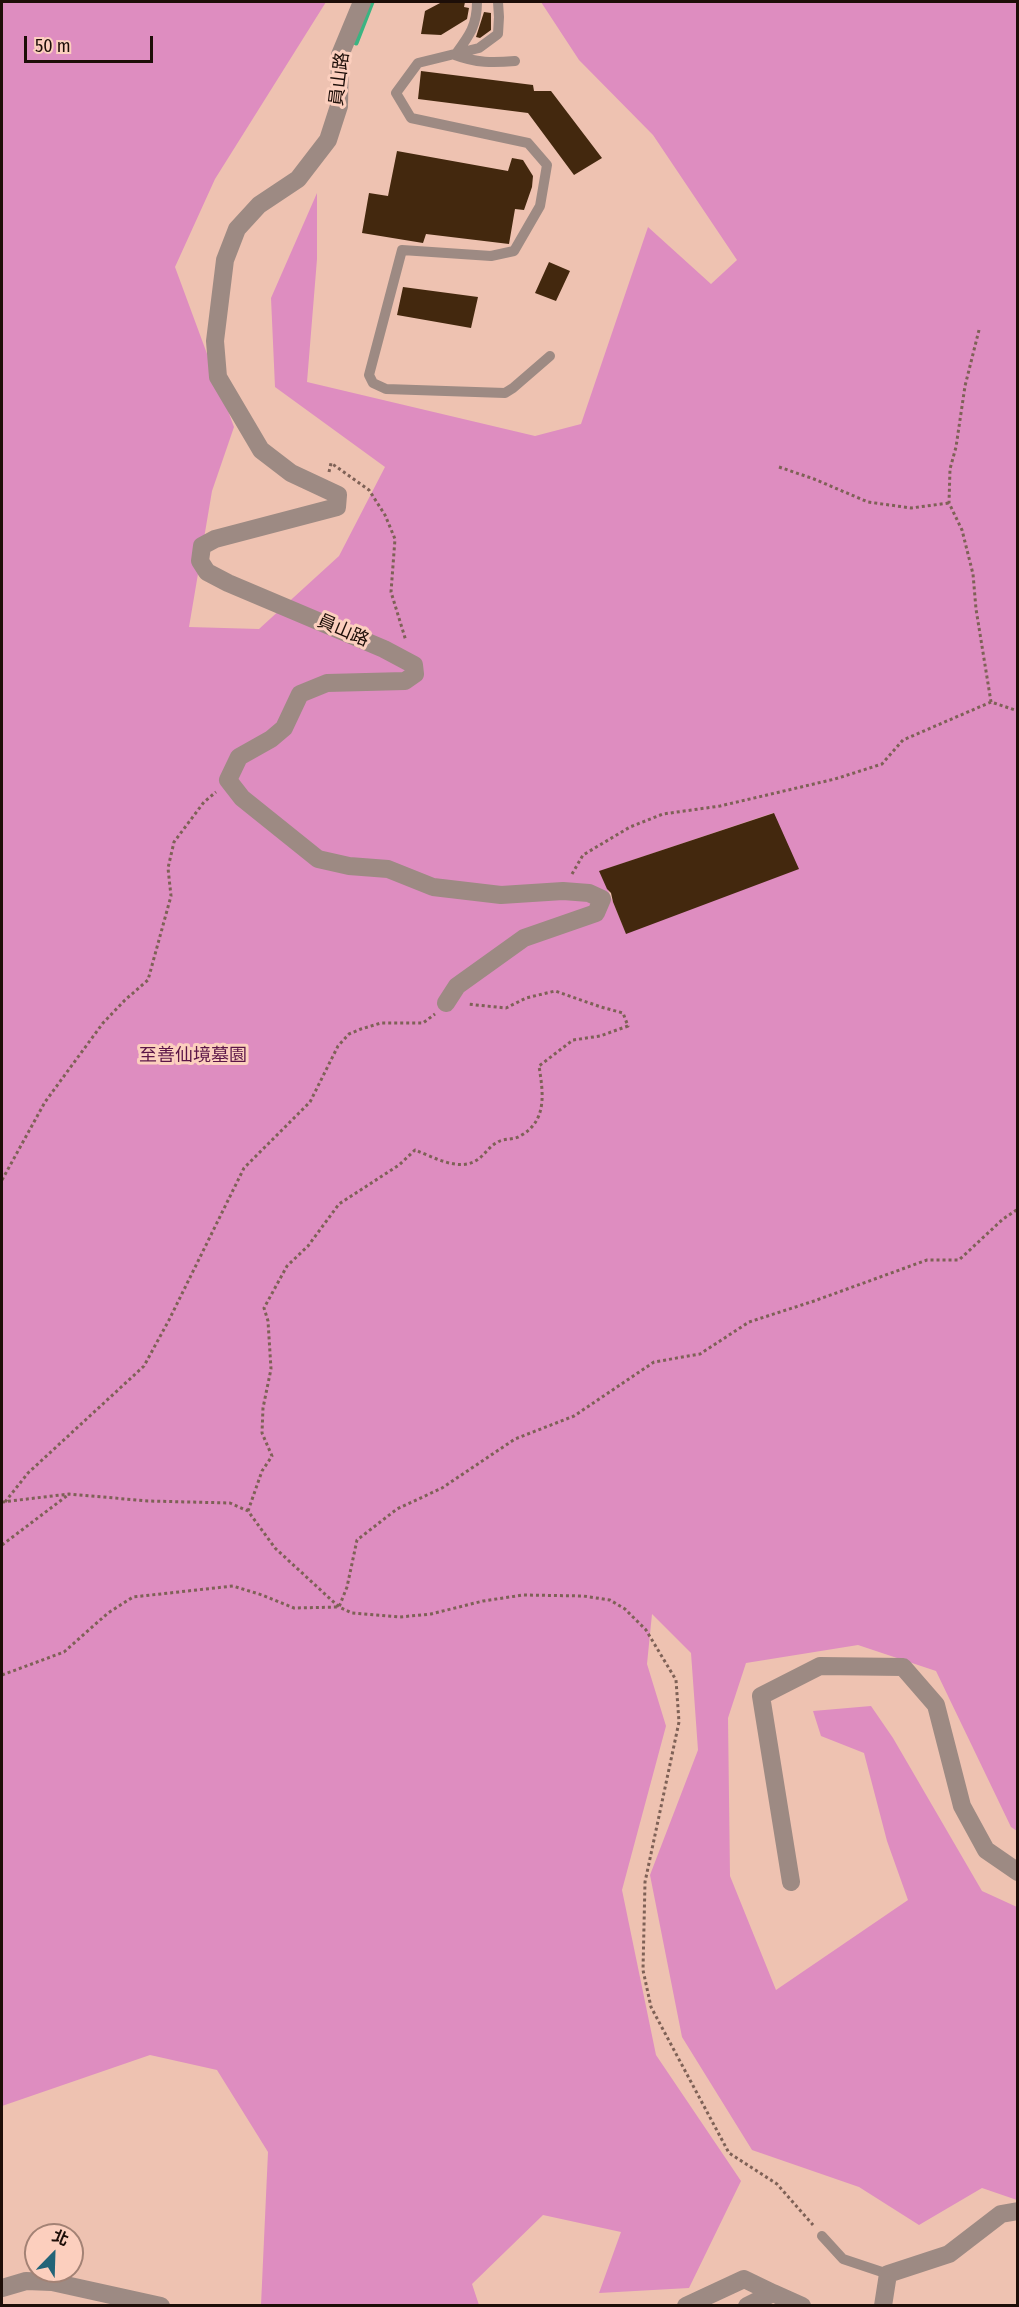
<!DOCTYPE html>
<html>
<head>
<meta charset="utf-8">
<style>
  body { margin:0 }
  #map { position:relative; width:1019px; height:2307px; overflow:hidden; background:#eec2b1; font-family:"Fira Sans Condensed","Noto Sans TC",sans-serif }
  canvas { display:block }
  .frame { position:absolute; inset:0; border:3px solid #1d0e08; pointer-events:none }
  .north { position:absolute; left:24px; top:2223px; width:60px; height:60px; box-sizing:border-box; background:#fccfbe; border:2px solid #a38275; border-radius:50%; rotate:23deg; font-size:16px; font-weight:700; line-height:24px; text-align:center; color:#1d0e08 }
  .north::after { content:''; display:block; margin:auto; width:21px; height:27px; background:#236478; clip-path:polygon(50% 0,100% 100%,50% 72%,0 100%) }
  .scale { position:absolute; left:24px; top:36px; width:129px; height:27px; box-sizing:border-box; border:3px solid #1d0e08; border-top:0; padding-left:8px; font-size:18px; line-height:21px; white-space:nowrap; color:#1d0e08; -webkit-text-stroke:4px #fccfbe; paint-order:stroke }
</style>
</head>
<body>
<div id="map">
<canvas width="1019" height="2307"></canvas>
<div class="frame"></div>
<div class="north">北</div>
<div class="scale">50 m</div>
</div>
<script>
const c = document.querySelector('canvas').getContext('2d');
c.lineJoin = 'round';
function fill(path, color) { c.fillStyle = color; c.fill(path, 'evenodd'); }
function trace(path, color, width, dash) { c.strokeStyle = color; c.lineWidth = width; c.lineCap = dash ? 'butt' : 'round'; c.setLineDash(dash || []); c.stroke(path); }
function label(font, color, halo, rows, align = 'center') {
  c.font = font + ' "Fira Sans Condensed","Noto Sans TC",sans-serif'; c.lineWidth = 6; c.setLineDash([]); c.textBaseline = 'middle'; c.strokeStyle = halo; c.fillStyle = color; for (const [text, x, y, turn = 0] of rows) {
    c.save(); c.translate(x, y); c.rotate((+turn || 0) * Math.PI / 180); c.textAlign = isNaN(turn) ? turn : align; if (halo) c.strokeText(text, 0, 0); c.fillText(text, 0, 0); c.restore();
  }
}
fill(new Path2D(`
  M2 2H326L215 179 175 267 234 427 212 491 189 627 259 629 339 556 385 467 275 387 271 298 317 193V259L307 382 535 436 581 424 648 227 711 284 737 260 653 135 579 60 541 2H1017V1831L1011 1827 936 1671 858 1645 746 1663 728 1718 730 1876 776 1990 908 1900 887 1841 864 1753 821 1736 813 1711 871 1706 893 1738 982 1891 1017 1907V2200L982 2188 919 2225 859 2187 752 2150 682 2037 650 1875 698 1750 691 1653 652 1614 647 1664 666 1726 622 1890 656 2055 741 2181 689 2288 599 2293 621 2232 543 2215 472 2284 479 2305H261L268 2152 217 2070 150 2055 2 2106ZM773 813H774L626 933 600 871Z`), '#de8dc0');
trace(new Path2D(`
  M356 43 372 2`), '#3bb482', 5);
fill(new Path2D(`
  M442 2H465L464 7 469 8 467 19 441 35 421 34 425 11Z
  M484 12 491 13V30L480 38 476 37Z
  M421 71 533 85 534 91H551L602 158 574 175 528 113 418 99Z
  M397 151 508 171 512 158 523 160 533 176 532 187 524 210 515 209 509 244 426 234 423 243 362 233 369 193 388 196Z
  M549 262 570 271 556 301 535 293Z
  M403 287 478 297 471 328 397 315Z
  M774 813 799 869 626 934 613 902 611 893 607 889 599 871Z`), '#43280e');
trace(new Path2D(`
  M979 330 965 386 956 447 950 469 949 503 962 530 973 574 976 609 991 702
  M779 467 814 479 868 502 911 508 949 503
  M329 472 331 463 369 490 385 515 395 539 391 592 406 641
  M572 874 583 855 630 827 663 814 720 806 835 779 882 764 903 740 991 702 1018 711
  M2 1180 45 1102 103 1023 125 1000 148 980 171 896 168 868 174 842 204 802 216 792
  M2 1502 69 1494 148 1501 230 1503 248 1511 275 1548 339 1607 352 1613 400 1617 431 1614 483 1601 523 1595 583 1596 610 1600 625 1609 646 1630 676 1680 679 1722 645 1882 643 1970 651 2007 729 2153 777 2184 813 2225
  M5 1502 28 1473 144 1366 169 1320 244 1168 310 1102 338 1046 349 1034 361 1029 381 1023H423L435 1014
  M248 1511 262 1471 272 1456 262 1433 263 1408 271 1369 268 1321 264 1308 287 1266 308 1246 339 1204 399 1165 415 1150C433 1157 459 1172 477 1160 485 1155 489 1146 498 1142 504 1138 514 1140 520 1136 548 1121 543 1092 539 1066L573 1040 600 1036 628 1026 623 1013 601 1007 555 991 526 998 506 1008 467 1004
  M2 1545 68 1495
  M2 1675 64 1652 108 1613 133 1597 233 1586 262 1595 294 1608 339 1607 347 1587 357 1540 397 1509 442 1488 515 1439 574 1416 654 1362 700 1354 749 1322 814 1301 927 1260H959L1003 1219 1018 1209`), '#7e6156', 3, [3, 3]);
trace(new Path2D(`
  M477 2C477 26 469 36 455 55 476 63 493 63 515 61
  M498 2 499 17 498 34 479 48 418 63 396 93 411 118 528 143 547 165 540 206 514 251 491 256 402 250 369 375 373 383 386 389 505 393 513 388 550 356
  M822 2236 843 2259 888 2274`), '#9d8a83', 10);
trace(new Path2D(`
  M362 2 340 55 339 106 328 140 298 179 259 205 237 229 225 260 215 341 218 377 261 450 291 473 338 495 337 507 215 539 202 546 200 561 207 572 228 583 384 649 414 665 415 674 405 681 327 683 300 694 284 728 271 739 239 757 228 780 242 798 318 859 349 866 388 869 433 887 501 895 563 891 589 893 602 899 596 913 524 938 457 986 446 1003
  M791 1882 761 1696 820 1666 903 1667 936 1705 962 1806 986 1850 1018 1872
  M2 2288 26 2281 52 2282 161 2306
  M686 2306 744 2279 773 2293
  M747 2306 773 2293 802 2306
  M883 2306 888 2274 949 2254 1001 2214 1018 2211`), '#9d8a83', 18);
label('18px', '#1d0e08', '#fccfbe', [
  ["員山路",340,79,-83],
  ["員山路",343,631,23]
]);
label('18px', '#5b1547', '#fccfbe', [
  ["至善仙境墓園",193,1056]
]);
</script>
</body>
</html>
